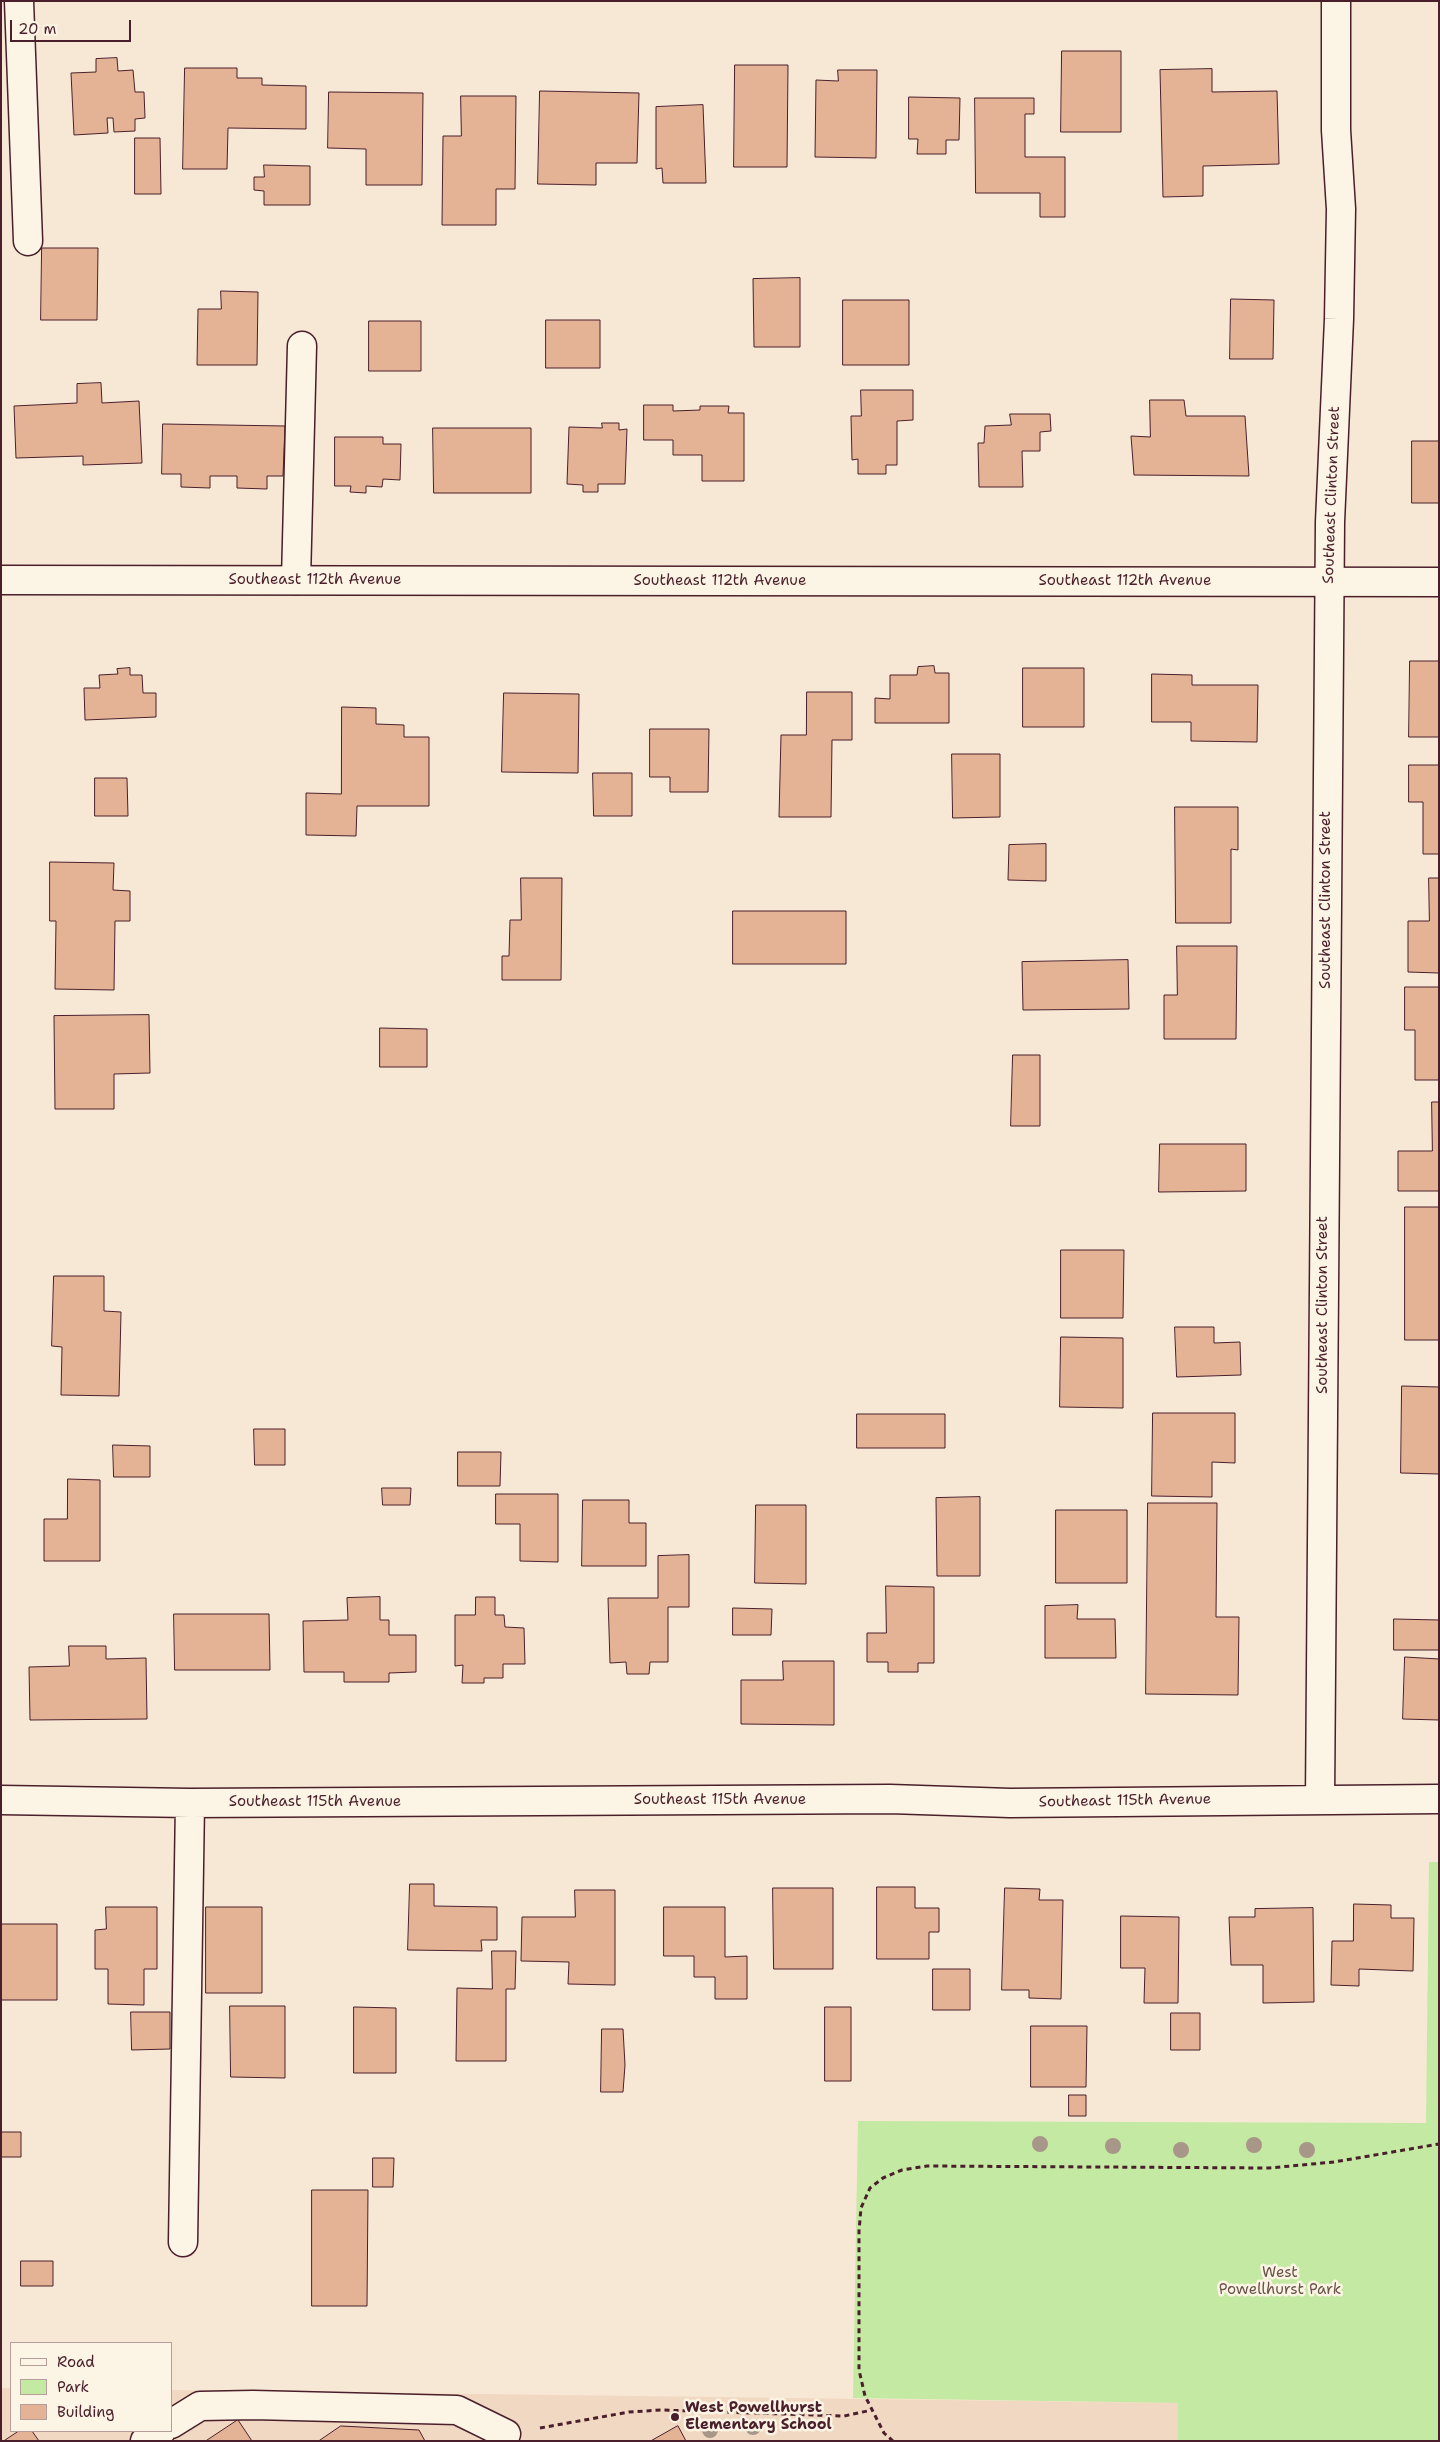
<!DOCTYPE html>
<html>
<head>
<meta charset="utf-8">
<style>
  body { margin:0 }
  #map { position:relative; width:1440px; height:2442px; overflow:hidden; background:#f7e8d5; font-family:"Shantell Sans",sans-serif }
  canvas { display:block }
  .frame { position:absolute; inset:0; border:2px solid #4a1f2b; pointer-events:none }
  .legend { position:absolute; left:10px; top:2342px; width:162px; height:90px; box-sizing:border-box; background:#fcf5e5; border:1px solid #b59f9b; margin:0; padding:6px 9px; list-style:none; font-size:15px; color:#4a1f2b }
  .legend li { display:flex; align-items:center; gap:10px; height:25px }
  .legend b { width:25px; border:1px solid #b59f9b }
  .scale { position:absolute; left:10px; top:20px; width:121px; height:22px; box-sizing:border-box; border:2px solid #4a1f2b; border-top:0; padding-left:6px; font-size:15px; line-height:18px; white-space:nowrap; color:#4a1f2b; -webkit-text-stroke:4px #fcf5e5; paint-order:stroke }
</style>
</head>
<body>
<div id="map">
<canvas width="1440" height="2442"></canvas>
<div class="frame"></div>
<ul class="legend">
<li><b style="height:6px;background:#fcf5e5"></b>Road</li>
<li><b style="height:14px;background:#c4e9a3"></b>Park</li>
<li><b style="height:14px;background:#e4b396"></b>Building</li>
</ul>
<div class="scale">20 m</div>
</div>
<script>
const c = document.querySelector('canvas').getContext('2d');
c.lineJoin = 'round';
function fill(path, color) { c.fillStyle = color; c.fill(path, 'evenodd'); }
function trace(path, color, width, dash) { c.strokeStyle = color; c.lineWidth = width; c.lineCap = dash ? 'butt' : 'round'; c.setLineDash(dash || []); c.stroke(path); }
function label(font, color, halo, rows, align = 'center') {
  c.font = font + ' "Shantell Sans",sans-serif'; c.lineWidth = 5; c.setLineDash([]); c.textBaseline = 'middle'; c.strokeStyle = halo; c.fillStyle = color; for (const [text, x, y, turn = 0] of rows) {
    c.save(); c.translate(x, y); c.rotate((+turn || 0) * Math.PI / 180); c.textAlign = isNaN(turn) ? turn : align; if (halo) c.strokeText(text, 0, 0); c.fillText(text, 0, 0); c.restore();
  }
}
fill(new Path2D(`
  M1 2388H11V2431H171V2390L1178 2403V2441H1Z`), '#f1d8c2');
fill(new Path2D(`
  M1429 1862H1439V2441H1178V2403L853 2398 858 2121 1426 2123Z`), '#c4e9a3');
const building = new Path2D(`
  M1062 51H1121V132H1061Z
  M117 58 118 71 133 70 135 92H144L145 118 135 119V131L114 132 113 118H107L108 133 74 135 71 73 96 72V59Z
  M735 65H788L787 167H734Z
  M185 68H237V78H262V85L306 86V129L228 128 227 169H183Z
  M1212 69V92L1277 91 1279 164 1203 166V196L1163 197 1160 70Z
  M838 70H877L876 158 815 157 816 80 838 81Z
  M540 91 639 93 637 163H596V185L538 184Z
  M329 92 423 93 422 185H366V149L328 148Z
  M461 96H516L515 189H496V225H442L443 136H461Z
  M909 97 960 98 959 140H946V154H917L918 139H909Z
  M975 98H1034V114H1025V157H1065V217H1040V193H976Z
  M703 105 706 183H663L662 168 656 169V107Z
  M135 138H160L161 194H135Z
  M264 165 310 166V205H264V191L254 190V177H264Z
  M42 248H98L97 320H41Z
  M800 278V347H754L753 279Z
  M221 291 258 292 257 365H197L198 309H221Z
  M1231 299 1274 300 1273 359H1230Z
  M843 300H909V365H843Z
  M546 320H600V368H546Z
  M369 321H421V371H369Z
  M101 383 102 403 139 401 142 463 83 465V456L16 458 14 406 77 403V384Z
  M861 390H913V420L897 421V465H886V474H858V459L852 460 851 416H861Z
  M1150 400H1184L1186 416H1245L1249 476 1134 475 1131 436 1150 437Z
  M644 405H673V411L700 410V406H729L728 413H744V481H702V455H673V440H644Z
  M1010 414H1050L1051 431 1040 432V451H1022L1023 487H979L978 443H984L985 426 1011 425Z
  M602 423H619V430L627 429 625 484H598V492H583V485L567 484 569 427 602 428Z
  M163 424 285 426 283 476H267V489L237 488V476H210V488L181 487V474H162Z
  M433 428H531V493H434Z
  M335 437H383V444H401L400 480 383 479 382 487 366 486V493L350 492 351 486H335Z
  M1412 441H1439V503H1412Z
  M1410 661H1439V737H1409Z
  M934 666 935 673H949V723H875V698L890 699V675H917L918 667Z
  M130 668V675H142L143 693H156V717L85 720 84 688H100L99 675 118 674 117 669Z
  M1023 668H1084V727H1023Z
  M1152 674 1192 675V685H1258L1257 742 1191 741V722H1152Z
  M807 692H852V740H832L831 817H779L781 735H806Z
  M504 693 579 694 578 773 502 772Z
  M342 707 376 708V724L404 725V737H429V806H357L356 836 306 835V793L341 794Z
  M650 729H709L708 792H670V777H650Z
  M952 754H1000V817L953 818Z
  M1409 765H1439V854H1423V802H1409Z
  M593 773H632V816H594Z
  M95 778H127L128 816H95Z
  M1175 807H1238V850L1231 849V923H1176Z
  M1046 844V881L1008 880 1009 845Z
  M50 862 114 863 113 890 130 891V921H115L114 990 55 989 56 921H50Z
  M521 878H562L561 980H502V956H509L510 920H521Z
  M1429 878H1439V973L1408 972V921H1429Z
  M733 911H846V964H733Z
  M1177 946H1237L1236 1039H1164V995H1177Z
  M1128 960 1129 1009 1023 1010 1022 962Z
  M1405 987H1439V1080H1415V1030H1405Z
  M149 1015 150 1073 114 1074V1109H55L54 1016Z
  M380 1028 427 1029V1067H380Z
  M1013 1055H1040V1126H1011Z
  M1432 1102H1439V1191H1398V1151H1432Z
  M1160 1144H1246V1191L1159 1192Z
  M1405 1207H1439V1340H1405Z
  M1061 1250H1124L1123 1318H1061Z
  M54 1276H104V1311L121 1312 119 1396 61 1395 62 1347 52 1346Z
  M1175 1327H1214V1343L1240 1342 1241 1375 1177 1377Z
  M1061 1337 1123 1338V1408L1060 1407Z
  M1402 1386 1439 1387V1474L1401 1473Z
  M1153 1413H1235V1463L1212 1462V1497L1152 1496Z
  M857 1414H945V1448H857Z
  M254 1429H285V1465H255Z
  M113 1445 150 1446V1477H114Z
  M458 1452H501L500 1486H458Z
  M68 1479 100 1480V1561H44V1519H67Z
  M382 1488H411L410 1505H383Z
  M496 1494H558V1562L520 1561V1524H496Z
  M980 1497V1576H937L936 1498Z
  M583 1500H629V1523H646V1566H582Z
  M1148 1503H1217L1216 1617H1239L1238 1695 1146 1694Z
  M756 1505H806V1584L755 1583Z
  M1056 1510H1127V1583H1056Z
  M689 1555V1607H668V1662H650L649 1674H627L626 1662 610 1663 608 1598H658V1556Z
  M886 1586 934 1587V1663H918V1672H888V1662H867V1633H886Z
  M380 1597V1620H389V1635H416V1672L389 1673V1682H344V1672H304L303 1621 348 1620 347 1598Z
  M476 1597H495V1615H504L505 1627 524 1628 525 1664H503V1678H484V1683H462L463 1665 455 1666V1615H475Z
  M1078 1605 1077 1619H1115L1116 1658H1045V1606Z
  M733 1608 772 1609 771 1635H733Z
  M174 1614H269L270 1670H175Z
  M1394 1619 1439 1620V1650H1394Z
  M69 1646H106V1659L146 1658 147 1719 30 1720 29 1667 69 1666Z
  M1405 1657 1439 1659V1720L1403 1719Z
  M783 1661H834V1725L741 1724V1680H783Z
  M410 1884H434V1906L497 1907V1940H481L482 1951 408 1950Z
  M877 1887H915V1908H939V1932H929V1959H877Z
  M773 1888H833V1969H774Z
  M1005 1888 1040 1889 1039 1900H1063L1061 1999 1029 1998V1990H1002Z
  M575 1890H615V1985L568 1984 569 1962 521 1961 522 1917H575Z
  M1354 1904 1391 1905V1918H1414L1413 1971 1359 1969V1986L1331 1985 1332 1941H1353Z
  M106 1907H157V1969H144V2005L108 2004V1969H95V1930L106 1929Z
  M206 1907H262V1993H206Z
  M664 1907H725V1957L747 1956V1999H715V1977H694V1956H664Z
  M1313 1908 1314 2002 1263 2003V1965H1231L1229 1917H1255V1909Z
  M1121 1916 1179 1917 1178 2003H1144L1145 1968H1121Z
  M1 1924H57V2000H1Z
  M492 1951H516L515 1989H506V2061H456L457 1988 492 1989Z
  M933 1969H970V2010H933Z
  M230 2006H285V2078L231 2077Z
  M354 2007 396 2008V2073H354Z
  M825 2007H851V2081H825Z
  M131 2012H170V2049L132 2050Z
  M1171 2013H1200V2050H1171Z
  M1031 2026H1087L1086 2087H1031Z
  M602 2029H623L625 2065 623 2092H601Z
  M1069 2095H1086V2116H1069Z
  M1 2132H21V2157H1Z
  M373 2158H394L393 2187H373Z
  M312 2190H368L367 2306H312Z
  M21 2261H53V2286H21Z
  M238 2420 252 2441H206Z
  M341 2426 419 2430 425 2441H319Z
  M678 2426 686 2441H651Z
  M19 2431H32L39 2441H4Z`);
fill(building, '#e4b396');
trace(building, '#4a1f2b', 1);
const minor = new Path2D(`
  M19 1 28 241
  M296 580 302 346
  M1320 1799 1330 522 1339 319 1341 209 1336 130V1
  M1 1800 190 1803 890 1799 1010 1803 1439 1799
  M183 2242 190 1803
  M171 2424 200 2406 253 2405 457 2410 506 2434
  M145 2441 161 2431`);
const major = new Path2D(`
  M1 580 1439 582`);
trace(minor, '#4a1f2b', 31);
trace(major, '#4a1f2b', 31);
trace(new Path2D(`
  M540 2428 629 2412 661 2410 844 2416 872 2410
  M893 2441 884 2433 865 2396 859 2370V2231L861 2208 870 2188 883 2178 902 2170 927 2166 1269 2168 1334 2162 1439 2144`), '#4a1f2b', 3, [5, 4]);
trace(minor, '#fcf5e5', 28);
trace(major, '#fcf5e5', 28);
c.fillStyle = '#a89688';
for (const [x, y] of [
  [1040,2144],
  [1254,2145],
  [1113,2146],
  [1181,2150],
  [1307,2150],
  [753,2427],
  [710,2430]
]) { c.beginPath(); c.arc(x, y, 8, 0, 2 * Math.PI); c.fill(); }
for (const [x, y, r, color] of [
  [675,2417,5,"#4a1f2b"]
]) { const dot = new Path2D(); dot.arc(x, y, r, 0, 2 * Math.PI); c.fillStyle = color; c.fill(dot); trace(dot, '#fcf5e5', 2); }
label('15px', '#4a1f2b', '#fcf5e5', [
  ["Southeast Clinton Street",1332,495,-88],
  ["Southeast 112th Avenue",315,580],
  ["Southeast 112th Avenue",720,581],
  ["Southeast 112th Avenue",1125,581],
  ["Southeast Clinton Street",1326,900,-90],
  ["Southeast Clinton Street",1323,1305,-90],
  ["Southeast 115th Avenue",720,1800],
  ["Southeast 115th Avenue",1125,1801,-1],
  ["Southeast 115th Avenue",315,1802]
]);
label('15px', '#685249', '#fcf5e5', [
  ["West",1280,2273],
  ["Powellhurst Park",1280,2290]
]);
label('bold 15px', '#4a1f2b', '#fcf5e5', [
  ["West Powellhurst",685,2408],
  ["Elementary School",685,2425]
], 'left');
</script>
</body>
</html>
